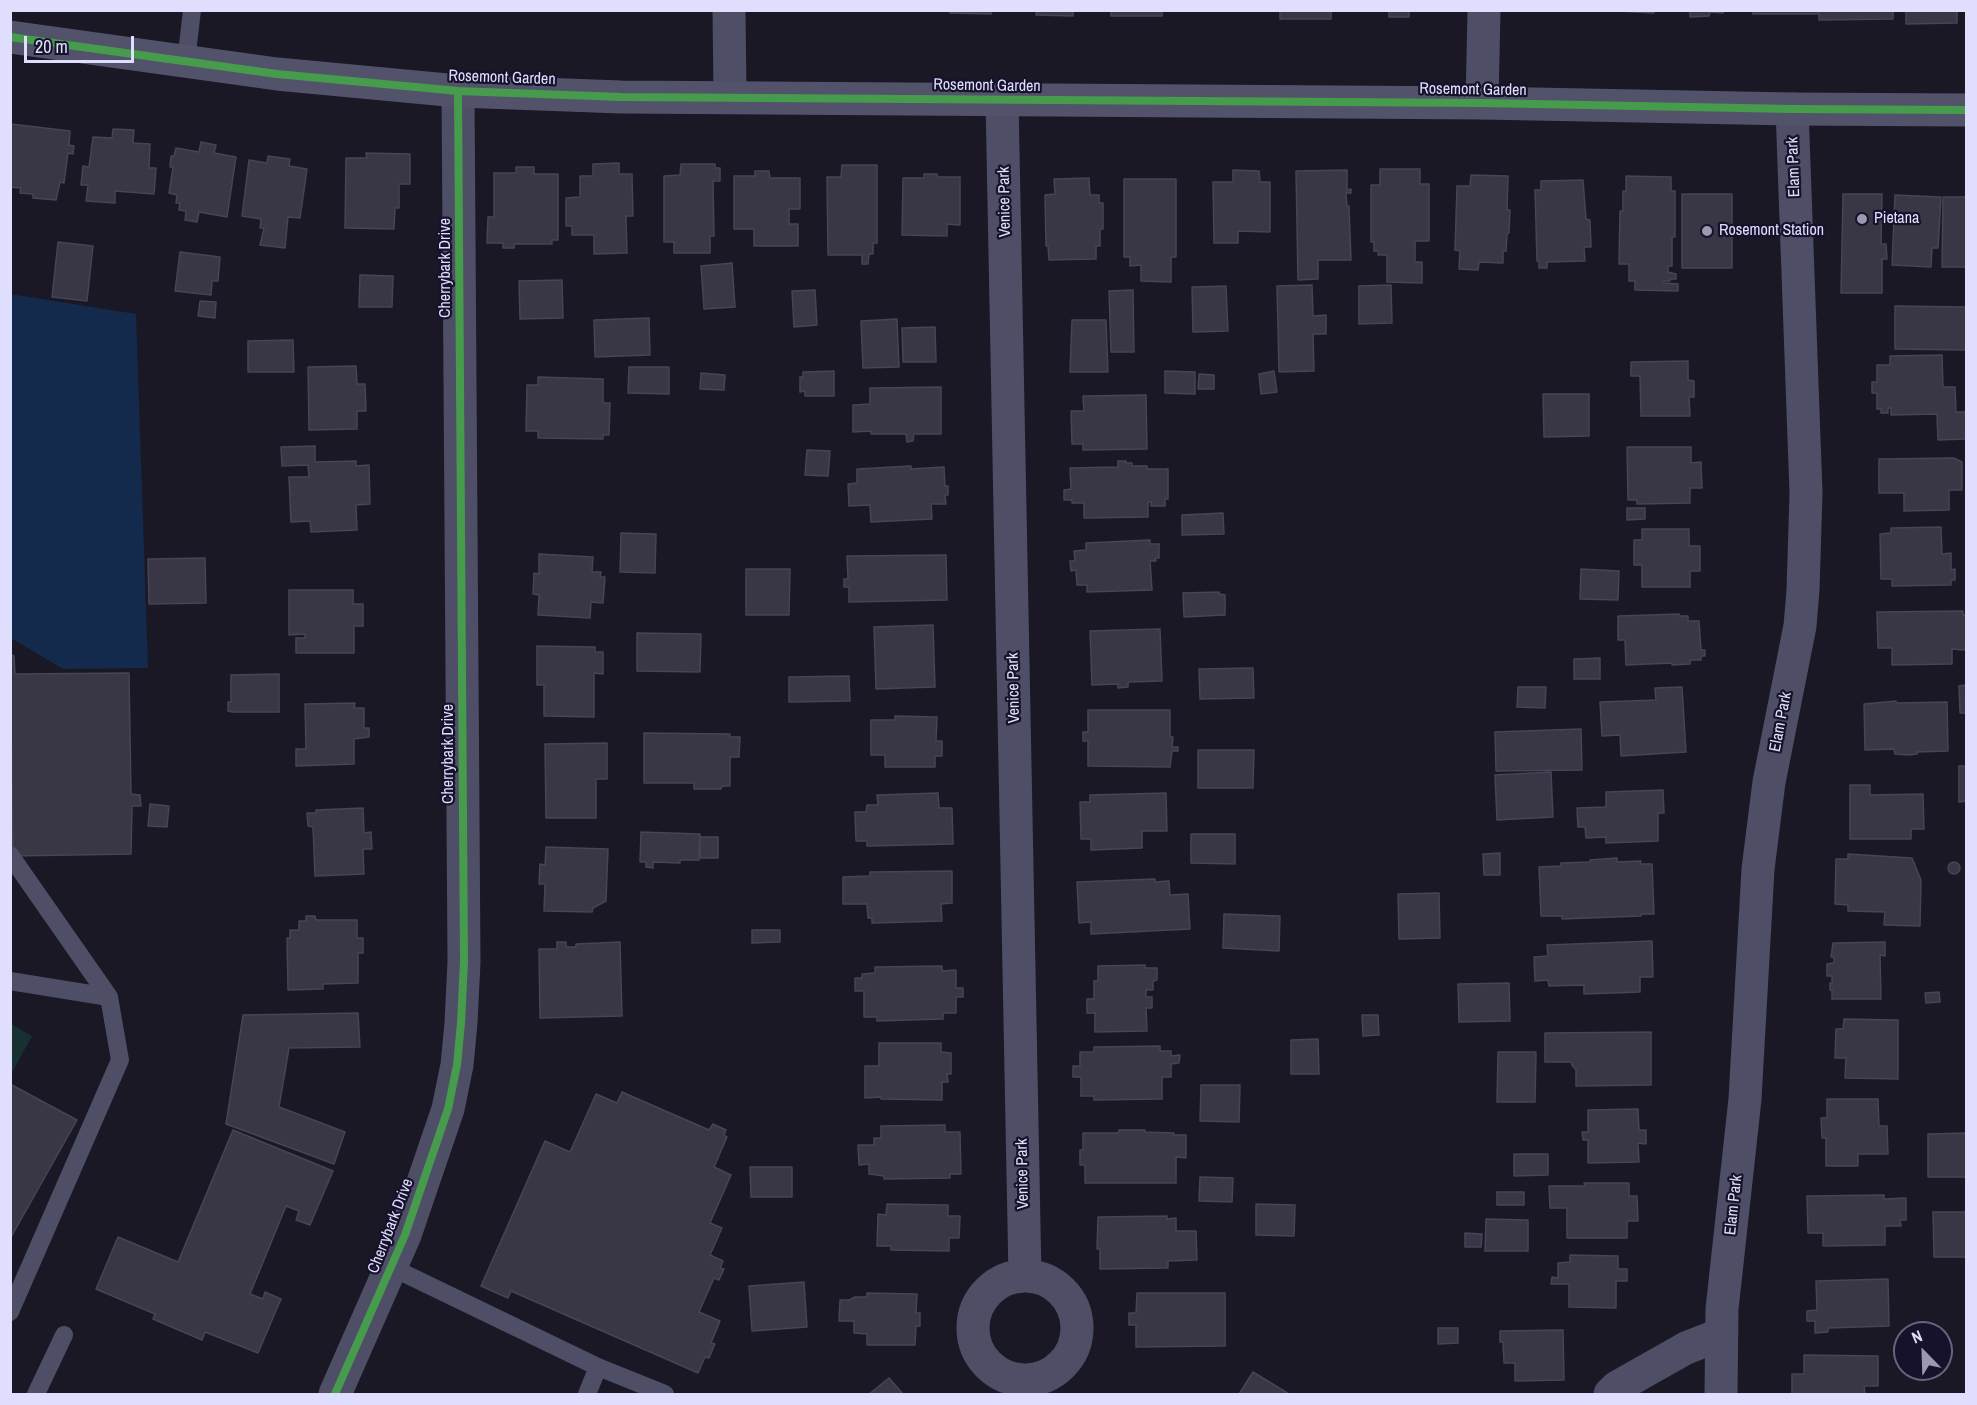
<!DOCTYPE html>
<html>
<head>
<meta charset="utf-8">
<style>
  body { margin:0 }
  #map { position:relative; width:1977px; height:1405px; overflow:hidden; background:#1a1825; font-family:"Archivo Narrow",sans-serif }
  canvas { display:block }
  .frame { position:absolute; inset:0; border:12px solid #e0defe; pointer-events:none }
  .north { position:absolute; left:1893px; top:1321px; width:60px; height:60px; box-sizing:border-box; background:#16122b; border:2px solid #67647f; border-radius:50%; rotate:337deg; font-size:16px; font-weight:700; line-height:24px; text-align:center; color:#e0defe }
  .north::after { content:''; display:block; margin:auto; width:21px; height:27px; background:#9b99b2; clip-path:polygon(50% 0,100% 100%,50% 72%,0 100%) }
  .scale { position:absolute; left:24px; top:36px; width:110px; height:27px; box-sizing:border-box; border:3px solid #e0defe; border-top:0; padding-left:8px; font-size:18px; line-height:21px; white-space:nowrap; color:#e0defe; -webkit-text-stroke:4px #16122b; paint-order:stroke }
</style>
</head>
<body>
<div id="map">
<canvas width="1977" height="1405"></canvas>
<div class="frame"></div>
<div class="north">N</div>
<div class="scale">20 m</div>
</div>
<script>
const c = document.querySelector('canvas').getContext('2d');
c.lineJoin = 'round';
function fill(path, color) { c.fillStyle = color; c.fill(path, 'evenodd'); }
function trace(path, color, width, dash) { c.strokeStyle = color; c.lineWidth = width; c.lineCap = dash ? 'butt' : 'round'; c.setLineDash(dash || []); c.stroke(path); }
function label(font, color, halo, rows, align = 'center') {
  c.font = font + ' "Archivo Narrow",sans-serif'; c.lineWidth = 4.5; c.setLineDash([]); c.textBaseline = 'middle'; c.strokeStyle = halo; c.fillStyle = color; for (const [text, x, y, turn = 0] of rows) {
    c.save(); c.translate(x, y); c.rotate((+turn || 0) * Math.PI / 180); c.textAlign = isNaN(turn) ? turn : align; if (halo) c.strokeText(text, 0, 0); c.fillText(text, 0, 0); c.restore();
  }
}
fill(new Path2D(`
  M11 1024 32 1036 11 1074Z`), '#173130');
fill(new Path2D(`
  M10 294 136 314 148 668 63 669 11 638Z`), '#132a4c');
const building = new Path2D(`
  M950 10H991V14L950 13Z
  M1037 10H1073V16L1036 15Z
  M1111 10H1162V16H1111Z
  M1280 10H1331V19H1280Z
  M1389 10H1409V17H1389Z
  M1601 10H1654V13Z
  M1690 10H1723V13L1710 12 1709 16 1690 17Z
  M1753 10H1819V14H1753Z
  M1819 10H1893V19L1819 20Z
  M1906 10H1957V23L1906 24Z
  M11 124 70 131 69 145 74 146 73 154 68 153 64 183 60 182 56 200 33 198V194L20 193 21 188 10 187Z
  M113 129 134 130 133 143 150 144 149 168H156L154 194 115 191V203L86 201 88 185H81L83 166 89 167 93 137 112 138Z
  M201 142 216 145 214 153 236 157 227 217 199 212 197 222 185 220 186 211 179 210 180 203H176L177 195 169 193 173 167H170L171 156H174L176 148 199 152Z
  M366 153 410 154V184H399V208H395L394 229 345 228 346 158H367Z
  M268 156 290 159 289 166 307 169 300 218 288 217 285 248 260 245 264 228H260L261 219 242 216 249 160 267 163Z
  M619 163V174H632L633 216H626L627 253 594 254V235H572V226H566V198L580 197V176H593V164Z
  M681 164H715V168H720V181H713L714 236H710V253H674V242H664V176L680 175Z
  M842 165H877V243H873V254H869L868 264H862V255H828L827 177H841Z
  M516 167H534V174H558V240H552V244H514V248H503V243H487L488 217H494V173H516Z
  M1380 169H1420V184H1429V241H1415V262H1422V283L1387 282V255H1378V251H1374V242H1371V185H1380Z
  M1233 170 1259 171 1260 182H1270V232L1238 231V243H1214L1213 182H1233Z
  M1347 170V190L1351 189V193H1346L1347 206H1349L1351 260H1318V279L1298 280 1296 171Z
  M755 171H769L770 178H800V209H789V224H798V246H754V229H734V176H755Z
  M924 174H937L938 177H960V225L947 224V236L902 235 903 178H924Z
  M1471 175 1508 176 1507 210H1510L1509 233 1507 234 1506 251H1503V263L1479 262 1478 270 1459 269 1460 251 1455 250 1457 186H1470Z
  M1626 176 1671 177V191H1675V237H1672V266H1668V272L1676 274V279H1670V281H1664V283L1678 284V291L1635 290V281H1629V264H1619L1620 211H1623V191L1626 192Z
  M1089 178 1090 195H1099V203H1103V229H1100V246H1096V259L1049 260 1048 246H1046L1045 195 1055 194 1054 179Z
  M1124 179H1176V257H1171V282L1141 281V265L1130 266V257H1124Z
  M1583 180 1586 219 1590 220 1591 247H1584L1585 261 1547 262V268H1539V261H1537L1535 190H1541V181Z
  M1682 194H1732V268H1682Z
  M1843 194H1882L1881 244H1886L1887 259H1882V293H1841Z
  M1895 195 1941 197 1938 248H1932L1931 267 1892 265Z
  M1943 197H1966V267H1942Z
  M58 242 93 246 87 301 52 297Z
  M180 252 220 257 218 281H212L211 295 175 291Z
  M732 263 735 307 704 309 701 266Z
  M360 275 393 276 392 307H359Z
  M562 280 563 318 520 319 519 281Z
  M1312 285 1313 316 1326 315V334H1313L1314 371 1279 372 1277 286Z
  M1391 285 1392 323 1359 324V286Z
  M1226 286 1228 331 1193 332 1192 287Z
  M815 290 817 325 794 327 792 291Z
  M1133 290 1134 352H1111L1109 291Z
  M200 301 216 302 215 318 198 316Z
  M1895 306 1966 307V350L1895 349Z
  M649 318 650 355 595 357 594 320Z
  M897 319 899 367 863 368 861 321Z
  M1072 320H1106L1108 372H1070Z
  M935 327 936 362H903L902 328Z
  M293 340 294 372H248V341Z
  M1942 355 1943 387H1955L1956 412H1966V439L1938 440 1937 414 1891 415V408H1888V413H1881V409H1877V393H1872V382H1877V365H1890V356Z
  M1688 361V380L1694 381V397H1689L1690 416H1641L1640 376H1631V362Z
  M356 366 357 384H365L366 411H357V429L309 430 308 367Z
  M629 367H669V394L628 393Z
  M834 371V396H805V391L800 392V377H803V372Z
  M1165 371 1195 372V394L1165 393Z
  M1274 371 1277 392 1261 394 1259 374Z
  M701 373 725 375 724 390 700 389Z
  M1199 374 1214 375V389H1198Z
  M538 377 603 379V403H610L609 435H603V439L538 438V431H526L527 385H538Z
  M941 387V434H914L913 441 907 442 906 434H871V431L853 432V405L870 404V388Z
  M1543 394H1589V436L1544 437Z
  M1146 395 1147 449 1083 450V444H1072L1071 411H1084L1083 396Z
  M315 446V462L356 461V466L369 465 370 504 356 505 357 530 311 532 310 521 291 522 289 477H309L308 465 282 466 281 447Z
  M1627 447H1691V463L1701 462 1702 488H1690V503L1637 504V500H1628Z
  M807 450 830 451 828 476 805 475Z
  M1954 458 1962 462V490H1949V510L1904 511V493H1879V459Z
  M1118 461H1126V463H1132V466H1147V469H1168V499H1165V506H1151V502H1148V517L1084 518V503H1072V500H1064V490L1071 489 1070 468 1118 467Z
  M911 466V469L944 467 945 486H948V495H945L946 504H931L932 519 871 522 870 505 849 506 848 484 857 483V469Z
  M1627 508H1645V519L1627 520Z
  M1223 513 1224 534 1182 535V515Z
  M1941 527 1942 554 1951 553V570L1955 569V580H1951V585L1892 586V579H1881L1880 534 1891 533V528Z
  M1642 529H1689V546H1700V571H1690V587H1642V565H1634V540H1642Z
  M621 533 656 534 655 573 620 572Z
  M1150 540V544H1159V558H1155L1156 561H1150L1152 590 1087 592V585H1077L1076 570 1071 571 1070 561H1075L1074 551 1086 550V543Z
  M539 554 593 557 592 572H601L600 577H605L603 603 591 602 590 618 538 615 539 595 533 594 534 573 539 574Z
  M946 555 947 600 849 602V587H844V579H848L847 556Z
  M205 558 206 603 149 604 148 559Z
  M746 569H790L789 615H746Z
  M1581 569 1619 571 1618 600 1580 599Z
  M289 590H353V604H363V626H354V653H296V638H305V634L289 635Z
  M1219 592V594L1225 595V615L1184 617 1183 593Z
  M1963 611V615H1966V647L1964 650 1952 649V664L1892 665V648H1878L1877 612Z
  M1679 614V616H1688V621H1699L1701 650H1705V656H1701V660H1690V664L1672 665V663L1626 665 1625 640H1618V616Z
  M933 625 935 687 876 689 874 627Z
  M1160 629 1162 681 1128 682V687L1118 688V684L1092 685 1090 631Z
  M637 633 701 634 700 672 637 671Z
  M537 646 595 647V652H603V674L594 673V717L544 716V685H537Z
  M10 654 14 656 15 674 129 673 131 794 140 795 141 806H132L131 854 13 856Z
  M1600 658V679H1574V659Z
  M1253 668 1254 698 1200 699 1199 669Z
  M279 674V712H232L228 711V702H231V675Z
  M849 676 850 701 789 702V677Z
  M1966 685V713H1960L1959 686Z
  M1518 687H1546L1545 708 1517 707Z
  M1682 687 1686 752 1621 756 1620 735 1602 736 1600 702 1656 700 1655 688Z
  M1896 701V703L1947 702 1948 751 1917 752V754L1908 755 1895 754 1894 749 1865 750 1864 704Z
  M355 703 354 708H364V728H369V737L354 739V764L296 766V749H306L305 704Z
  M1088 710H1170V737H1173L1172 747H1178V751H1172L1170 767 1088 766V741H1083V732H1088Z
  M895 716 937 717 936 741H942V756H935V767H885V755H871V720H895Z
  M1581 729 1582 770 1496 771 1495 732Z
  M644 733 730 734V737H740L739 757H730V786H722L721 789H694V783H644Z
  M607 743V779H596V818H546L545 744Z
  M1198 750H1254L1253 788H1198Z
  M1959 766H1966V801L1959 802Z
  M1551 772 1553 817 1497 820 1495 775Z
  M1850 785H1870V795L1923 794 1924 829H1911V839H1850Z
  M1663 790 1664 813H1658V841L1606 843V837L1586 838 1585 827H1578L1577 808 1606 807V792Z
  M938 793 939 808H952L953 844 867 846V841H856L855 812H866L867 805H878L877 795Z
  M1166 793 1167 831H1142V848L1091 850V839H1081L1080 802H1090V795Z
  M150 804 169 806 167 827 148 826Z
  M363 808 364 833 371 832 372 849H363L364 874 315 876 313 827 308 826 307 813H316V810Z
  M641 832 700 834 699 860H680V863L653 862V868L646 867V862H640Z
  M1191 834H1235V864L1191 863Z
  M700 837H718V858H700Z
  M546 847 608 849 606 901 593 908 592 912 544 911 545 884H539L540 864 545 865Z
  M1500 853V875H1484L1483 854Z
  M1848 854 1912 858 1921 880 1920 926 1884 925 1885 912 1848 911V905L1835 904 1836 859H1848Z
  M1617 858V862L1641 861 1640 864H1652L1654 914H1641V916L1562 919V916H1541L1539 867 1561 866V863L1590 862V860Z
  M1948 868a6 6 0 1 1 12 0a6 6 0 1 1-12 0Z
  M952 871V903L941 904 942 921 872 923V918H868L867 904H843V877L870 876V872Z
  M1155 879V882L1169 881 1170 895 1188 894 1190 929 1091 934V922L1079 923 1077 882Z
  M1439 893 1440 938 1399 939 1398 894Z
  M1224 914 1280 916 1279 951 1223 948Z
  M306 916H315L316 920H357V938H363V953H358V983L323 984V989L288 990 287 938H290V930H299V921H306Z
  M752 930H780V942L752 943Z
  M1652 941 1653 977H1640V992L1584 994V985L1549 986 1548 980 1535 981 1534 957 1548 956 1547 945Z
  M557 942H566V947H576V944L620 942 622 1016 540 1018 539 949H557Z
  M1885 942V956L1880 955 1881 999H1832V990H1830V983H1832V976H1827V964L1834 963V957H1831L1833 943Z
  M1145 965V968H1157V980L1153 981V990H1146V997H1152V1008H1146L1147 1031 1095 1032V1013H1087V999H1094V981H1098V966Z
  M942 966V971L956 970V988H963V997H956V1013H943V1019L877 1021V1017H864V991H855V978H862V974L875 973V967Z
  M1509 983 1510 1021 1459 1022 1458 984Z
  M1939 992 1940 1002 1926 1003 1925 993Z
  M358 1013 360 1047 289 1048 279 1107 345 1132 334 1164 226 1124 243 1015Z
  M1362 1015H1378L1379 1035 1363 1036Z
  M1844 1019 1898 1020V1079L1845 1078 1846 1058H1835L1836 1029H1843Z
  M1651 1032V1085L1576 1086V1070L1572 1065 1571 1062H1545V1033Z
  M1318 1039 1319 1074H1291V1040Z
  M879 1043H941V1052L951 1053V1074H947L948 1082H942V1100L881 1099V1097L865 1098V1066H879Z
  M1160 1046V1051H1171V1056L1180 1055 1179 1063 1171 1064V1077H1162V1099L1094 1100V1096H1081V1077H1073V1066H1080V1052H1094V1047Z
  M1498 1052H1536L1535 1102H1497Z
  M10 1084 77 1120 10 1239Z
  M1201 1085H1240L1239 1122 1200 1121Z
  M622 1092 709 1130 713 1124 726 1130 724 1135 727 1137 714 1167 731 1175 710 1223 722 1228 710 1255 723 1261 720 1268 724 1269 719 1280 714 1278 699 1312 720 1321 711 1343 715 1344 709 1358 705 1357 698 1373 511 1291 508 1298 481 1286 545 1141 570 1152 596 1094 617 1103Z
  M1827 1099H1878L1879 1126H1887L1888 1154H1858V1166H1826V1138H1822L1821 1118H1827Z
  M1638 1109 1639 1130H1646V1144L1638 1143 1639 1162 1588 1163V1140H1583L1582 1132H1588V1110Z
  M945 1125V1132H960L961 1174H950V1178L884 1179V1176L869 1174V1164L859 1165 858 1145H874V1138H881V1126Z
  M233 1130 333 1171 310 1225 296 1220 299 1211 286 1206 250 1294 263 1299 265 1292 281 1299 258 1353 205 1332 202 1340 153 1319 155 1314 96 1289 118 1237 178 1262Z
  M1119 1130H1145V1132L1174 1133V1135H1186V1158L1176 1157V1183H1085V1165H1080V1150H1083V1133H1118Z
  M1966 1133V1177H1928V1134Z
  M1514 1154H1548V1175L1514 1176Z
  M750 1167H792V1197H751Z
  M1200 1177 1233 1178 1232 1202 1199 1201Z
  M1584 1183H1629V1196H1637L1638 1221H1627V1238H1567V1208H1550L1549 1186H1585Z
  M1497 1192H1524V1205H1497Z
  M1884 1195V1199L1906 1198V1220H1900L1901 1226H1885V1245L1823 1246V1233H1808L1807 1196Z
  M887 1204 948 1205V1216H960L959 1238H949V1251L891 1250V1246H877L878 1214 886 1215Z
  M1256 1204 1295 1205 1294 1236 1256 1235Z
  M1933 1212H1966V1257H1934Z
  M1167 1216V1219L1176 1218V1231H1196L1197 1260 1168 1261V1268L1100 1269V1249H1097L1098 1217Z
  M1486 1219 1528 1220V1251H1485Z
  M1465 1233 1482 1234 1481 1247H1465Z
  M1570 1255 1618 1256V1269H1627V1281H1616V1308L1569 1307V1284H1551L1552 1277 1558 1278V1263L1570 1262Z
  M1888 1279 1889 1326 1828 1328V1332L1815 1333V1321H1807V1311L1817 1310 1816 1281Z
  M804 1282 807 1327 752 1331 749 1286Z
  M867 1293 917 1294 916 1313H920V1326H916L915 1345H867V1334L854 1333V1321H839L840 1300H849L855 1297H867Z
  M1137 1293H1225V1346L1136 1347V1325H1129V1313H1136Z
  M1438 1328H1458V1343L1438 1344Z
  M1563 1330 1564 1380 1515 1381V1363H1504L1503 1342H1500V1331Z
  M1804 1355 1878 1356V1386H1864L1865 1394H1792V1374H1804Z
  M1253 1372 1289 1394H1239Z
  M889 1378 903 1394H869Z`);
fill(building, '#393746');
trace(building, '#474358', 1.5);
trace(new Path2D(`
  M186 62 192 10
  M10 855 109 997 120 1060 10 1312
  M10 981 109 997
  M391 1267 598 1367 587 1394
  M598 1367 665 1394
  M36 1394 64 1335`), '#4e4e66', 18);
trace(new Path2D(`
  M729 10 730 97
  M1002 100 1025 1276
  M1482 103 1484 10
  M973 1328a52 52 0 1 1 104 0a52 52 0 1 1-104 0Z
  M335 1394 405 1235 448 1109 457 1065 461 1023 464 962 458 91
  M1610 1394 1617 1387 1686 1348 1722 1334
  M1721 1394 1722 1309 1745 1099 1758 869 1769 782 1800 626 1803 590 1806 493 1792 109`), '#4e4e66', 33);
trace(new Path2D(`
  M10 37 277 74 458 91 621 97 1482 103 1792 109 1966 110`), '#52526b', 33);
trace(new Path2D(`
  M10 37 277 74 458 91 621 97 1482 103 1792 109 1966 110
  M335 1394 405 1235 448 1109 457 1065 461 1023 464 962 458 91`), '#469c4c', 8);
for (const [x, y, r, color] of [
  [1862,219,6,"#9b99b2"],
  [1707,231,6,"#9b99b2"]
]) { const dot = new Path2D(); dot.arc(x, y, r, 0, 2 * Math.PI); c.fillStyle = color; c.fill(dot); trace(dot, '#16122b', 2); }
label('16px', '#e0defe', '#16122b', [
  ["Rosemont Garden",502,78,2],
  ["Rosemont Garden",987,86,1],
  ["Rosemont Garden",1473,90,1],
  ["Elam Park",1794,167,-92],
  ["Venice Park",1005,202,-91],
  ["Cherrybark Drive",446,268,-90],
  ["Venice Park",1014,688,-91],
  ["Elam Park",1781,722,-79],
  ["Cherrybark Drive",449,754,-90],
  ["Venice Park",1023,1174,-91],
  ["Elam Park",1734,1205,-84],
  ["Cherrybark Drive",391,1226,-69]
]);
label('16px', '#e0defe', '#16122b', [
  ["Pietana",1874,219],
  ["Rosemont Station",1719,231]
], 'left');
</script>
</body>
</html>
